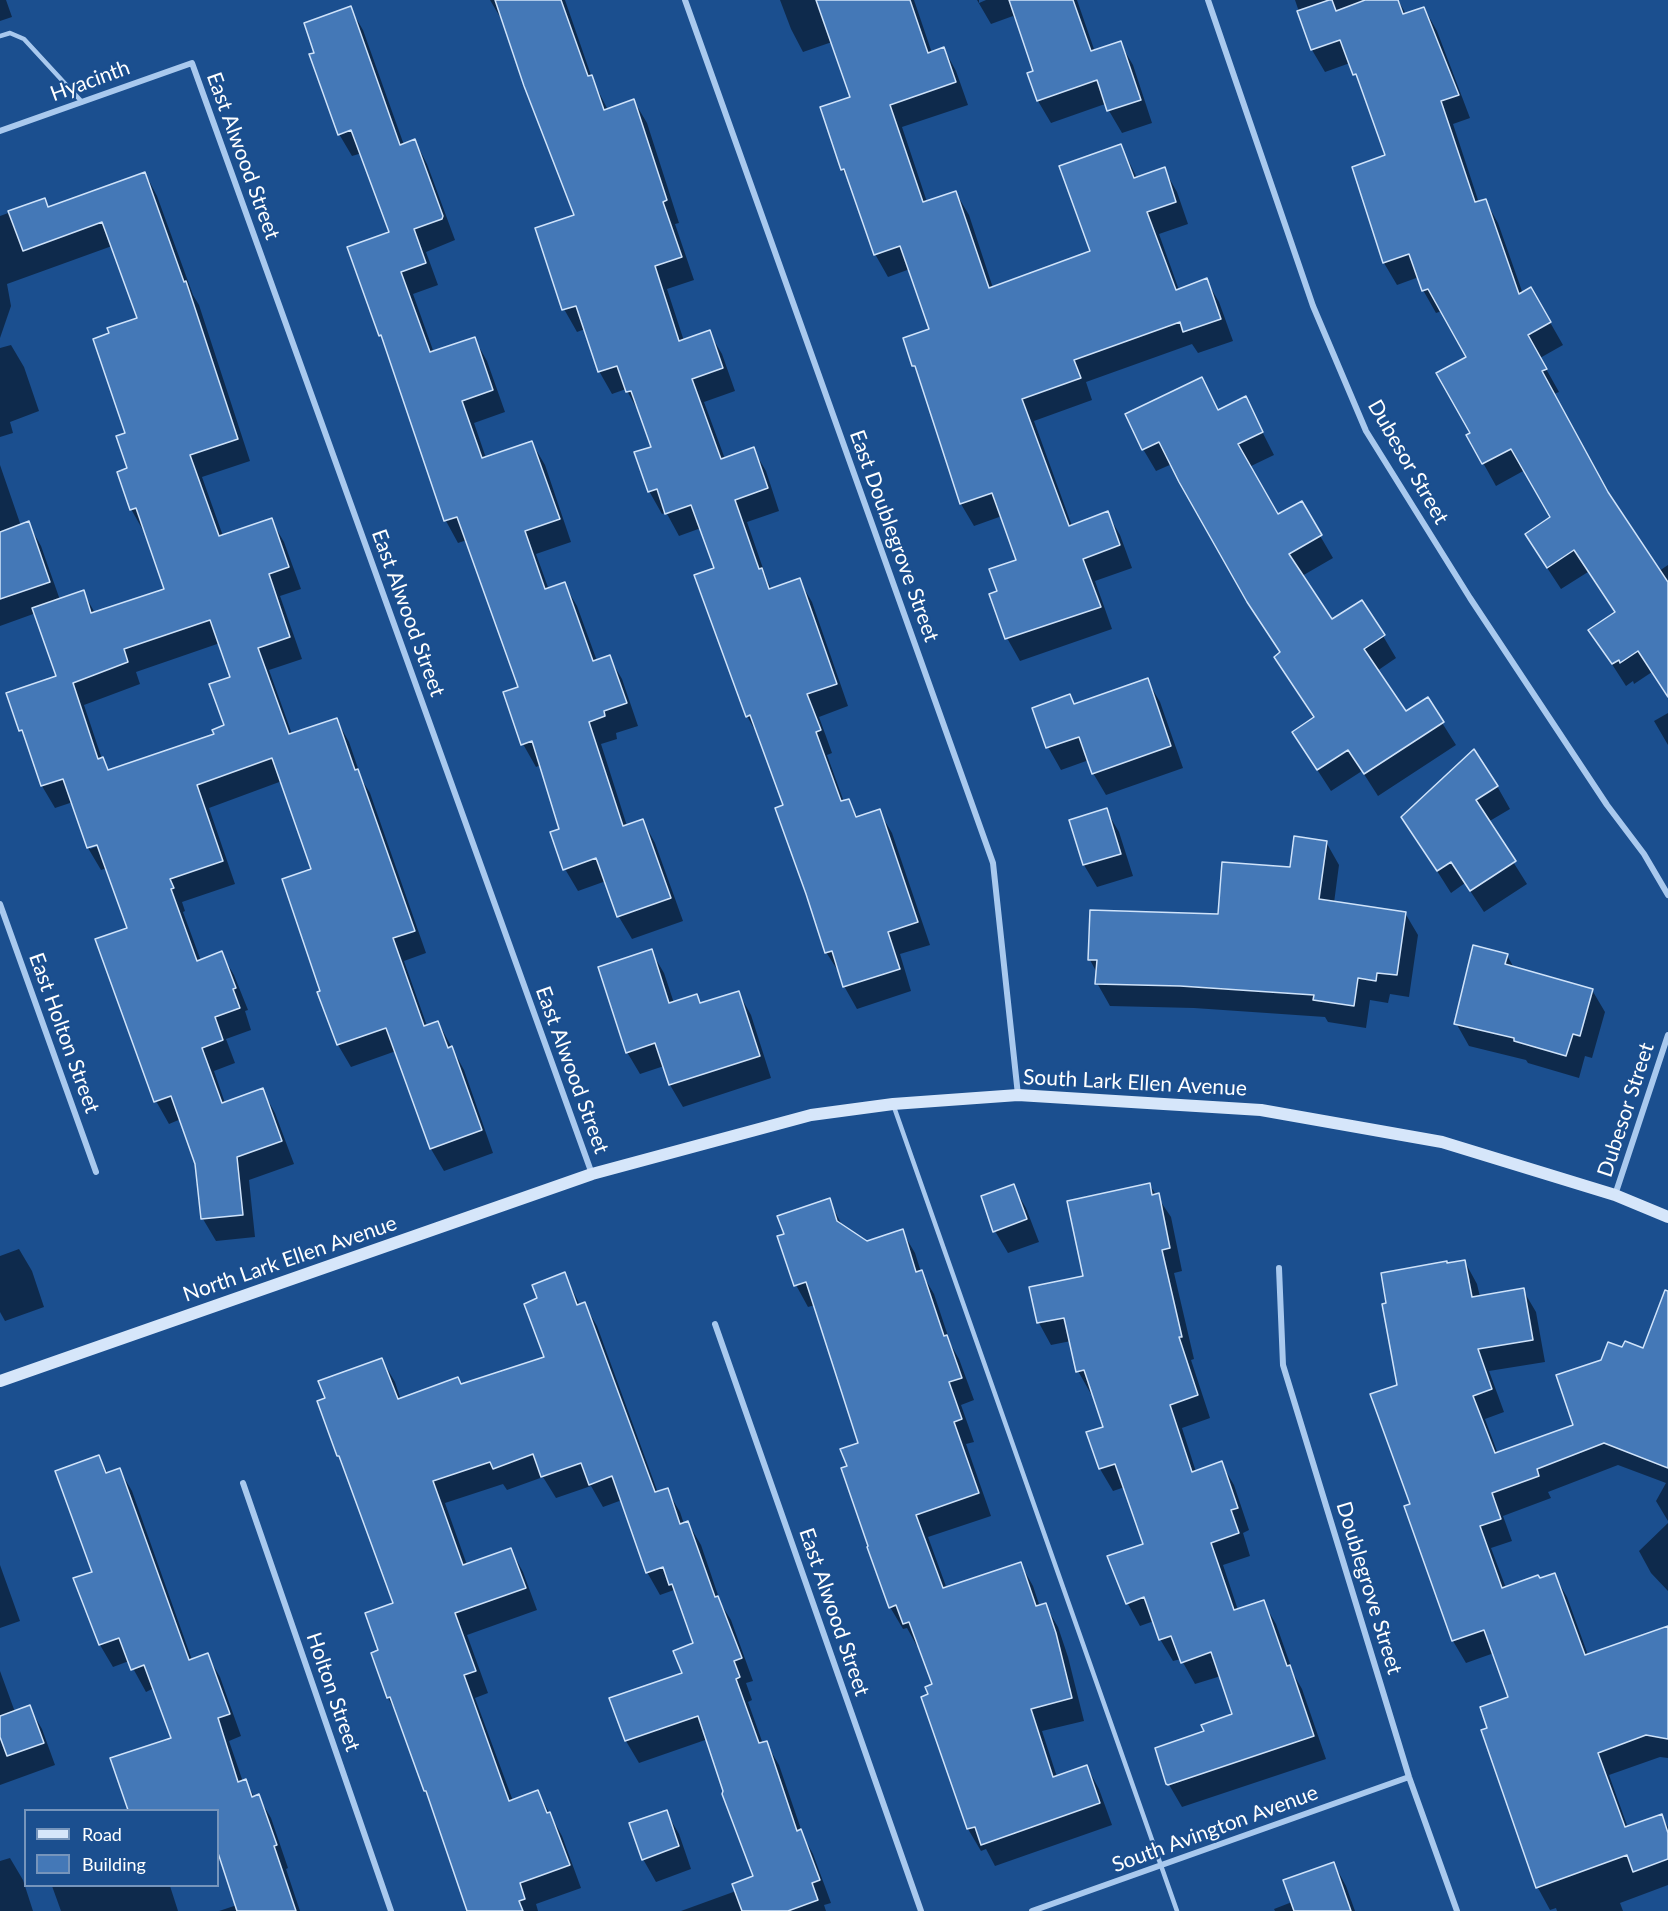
<!DOCTYPE html>
<html>
<head>
<meta charset="utf-8">
<style>
  body { margin:0 }
  #map { position:relative; width:1668px; height:1911px; overflow:hidden; background:#1b4f8f; font-family:Lato,sans-serif }
  canvas { display:block }
  .legend { position:absolute; left:24px; top:1809px; width:195px; height:78px; box-sizing:border-box; background:#1b4f8f; border:2px solid #7695bc; margin:0; padding:8px 10px; list-style:none; font-size:18px; color:#fff }
  .legend li { display:flex; align-items:center; gap:12px; height:30px }
  .legend b { width:30px; border:2px solid #7695bc }
</style>
</head>
<body>
<div id="map">
<canvas width="1668" height="1911"></canvas>
<ul class="legend">
<li><b style="height:8px;background:#d6e6fa"></b>Road</li>
<li><b style="height:16px;background:#4478b7"></b>Building</li>
</ul>
</div>
<script>
const c = document.querySelector('canvas').getContext('2d');
c.lineJoin = 'round';
function fill(path, color) { c.fillStyle = color; c.fill(path, 'evenodd'); }
function trace(path, color, width, dash) { c.strokeStyle = color; c.lineWidth = width; c.lineCap = dash ? 'butt' : 'round'; c.setLineDash(dash || []); c.stroke(path); }
function label(font, color, halo, rows, align = 'center') {
  c.font = font + ' Lato,sans-serif'; c.lineWidth = 4.5; c.setLineDash([]); c.textBaseline = 'middle'; c.strokeStyle = halo; c.fillStyle = color; for (const [text, x, y, turn = 0] of rows) {
    c.save(); c.translate(x, y); c.rotate((+turn || 0) * Math.PI / 180); c.textAlign = isNaN(turn) ? turn : align; if (halo) c.strokeText(text, 0, 0); c.fillText(text, 0, 0); c.restore();
  }
}
fill(new Path2D(`
  M0 0H6L12 17 0 21Z
  M490 0H565L593 81 608 110 634 101 647 123 679 223 675 224 694 280 667 289 684 341 709 332 722 354 735 391 704 402 725 459 753 449 766 471 779 511 747 522 767 580 772 590 799 580 812 602 848 706 819 717 832 753 827 755 844 802 848 800 858 818 879 811 892 833 930 945 900 954 911 991 857 1009 844 986 840 974 826 952 785 806 760 739 747 716 716 569 701 528 679 536 666 512 662 514 649 491 653 448 640 414 626 389 612 394 599 371 585 329 577 332 564 309 576 216 503 22Z
  M780 0H914L932 53 944 49 956 71 968 105 902 127 927 202 956 193 969 215 993 288 1091 252 1121 146 1137 178 1164 169 1177 192 1188 224 1159 234 1179 290 1206 280 1219 302 1233 341 1198 353 1192 344 1086 382 1092 400 1034 421 1072 526 1107 513 1120 535 1132 568 1095 581 1112 629 1020 661 1007 638 999 592 1018 561 1002 516 974 526 961 504 920 377 914 366 931 330 910 269 888 277 875 254 851 185 842 169 852 98 832 42 803 52 791 29Z
  M977 0H979V3L986 0H1077L1095 52 1120 43 1133 65 1152 123 1122 133 1105 104 1051 123 1038 101 1035 72 1020 27 1013 16 991 24Z
  M1295 0H1398L1406 14 1424 8 1437 31 1470 118 1453 124 1479 203 1485 200 1498 223 1523 294 1531 289 1563 345 1540 358 1559 392 1554 394 1611 499 1659 571 1668 565V697L1652 672 1634 684 1633 681 1626 686 1590 630 1615 613 1588 572 1561 589 1540 557 1552 518 1525 470 1496 486 1468 436 1472 433 1468 357 1442 311 1436 313 1423 290 1419 277 1397 285 1384 263 1387 156 1362 87 1350 63 1325 72 1312 50Z
  M350 8 363 30 404 145 415 141 427 164 455 240 426 252 438 285 413 294 434 353 474 338 487 361 505 412 474 423 486 458 532 443 545 465 571 542 536 554 549 590 564 584 577 606 597 661 609 657 622 679 638 726 616 733 617 739 601 744 627 826 643 821 655 843 683 921 632 939 619 917 606 881 578 891 565 869 561 830 541 765 536 767 523 744 520 688 467 540 458 543 446 521 386 346 380 335 390 232 362 153 352 156 339 134 316 53Z
  M145 173 157 196 193 295 199 305 250 461 202 477 223 536 271 520 284 542 301 589 280 596 302 659 269 670 292 734 336 719 349 742 362 780 370 793 426 953 404 961 427 1026 438 1022 464 1070 493 1153 444 1171 431 1149 396 1051 351 1067 338 1045 319 993 322 992 313 870 282 781 209 808 235 884 182 902 185 911 183 912 201 961 221 953 234 975 248 1010 245 1011 251 1030 226 1039 235 1063 214 1071 225 1103 262 1090 275 1113 294 1164 249 1180 255 1237 216 1241 203 1219 197 1164 181 1119 169 1124 156 1101 129 929 107 868 101 870 88 848 73 802 55 808 42 786 29 744 21 730 58 677 36 613 0 626V465L21 526 28 523 41 546 60 600 83 592 95 613 166 590 144 532 131 509 127 434 111 334 139 319 112 246 7 284 11 306 0 338V216L44 200 49 208ZM220 643 232 678 226 726 216 735 109 771 102 759 84 705 140 684 136 672ZM104 844 90 849V846Z
  M11 345 24 367 39 411 10 422 13 433 0 437V348Z
  M1201 379 1219 411 1245 398 1274 455 1249 467 1278 516 1301 503 1333 558 1302 576 1331 621 1383 636 1396 658 1377 671 1406 713 1427 699 1456 745 1378 796 1362 771 1331 791 1307 754 1314 719 1276 658 1281 654 1262 624 1172 464 1156 471 1143 449Z
  M1147 680 1160 702 1183 768 1106 795 1093 773 1089 760 1061 770 1048 747 1070 696 1075 705Z
  M1668 713V745L1654 721Z
  M1497 786 1510 809 1488 822 1527 884 1484 912 1465 883 1451 893 1403 817Z
  M1106 810 1119 832 1133 876 1097 887 1084 865 1071 821Z
  M1326 842 1339 865 1334 903 1405 913 1418 935 1409 997 1390 994 1388 1003 1370 1000 1366 1028 1328 1022 1325 1017 1194 1008 1110 1006 1097 983V973L1090 960 1220 915 1291 869Z
  M651 951 664 973 674 1003 696 996 701 1004 738 992 751 1015 771 1078 683 1107 670 1085 664 1066 640 1074 627 1052Z
  M1507 955 1514 968 1592 990 1605 1012 1592 1058 1585 1056 1579 1078 1528 1063 1526 1060 1469 1046 1456 1023Z
  M1149 1184 1171 1217 1182 1271 1174 1273 1194 1359 1191 1360 1210 1418 1182 1428 1196 1472 1221 1463 1234 1485 1249 1530 1243 1533 1250 1556 1223 1565 1238 1610 1263 1602 1276 1624 1294 1675 1302 1689 1326 1759 1182 1807 1168 1783 1205 1732 1234 1715 1221 1676 1195 1684 1181 1659 1173 1661 1160 1639 1154 1621 1140 1626 1128 1604 1109 1557 1144 1545 1125 1487 1113 1491 1100 1469 1105 1428 1093 1393 1091 1394 1078 1371 1071 1341 1051 1345 1039 1323 1031 1288 1085 1277Z
  M1013 1186 1026 1208 1039 1242 1008 1253 995 1231Z
  M829 1200 843 1227 867 1242 902 1231 915 1253 921 1272 934 1294 951 1345 959 1359 974 1400 961 1405 974 1442 966 1444 991 1516 928 1537 947 1589 1020 1563 1033 1586 1040 1607 1045 1605 1058 1627 1068 1657 1084 1721 1042 1731 1057 1777 1087 1767 1099 1789 1112 1825 995 1866 986 1849 981 1851 968 1829 923 1698 930 1695 934 1685 919 1645 917 1646 907 1628 903 1629 890 1607 849 1467 860 1444 815 1305 808 1307 796 1285 786 1234Z
  M19 1249 32 1271 44 1307 5 1321 0 1312V1256Z
  M1465 1262 1477 1284 1480 1297 1523 1290 1536 1312 1545 1362 1489 1371 1504 1412 1485 1419 1498 1454 1575 1426 1602 1361 1623 1349 1644 1350 1668 1333V1521L1656 1501 1666 1483 1618 1465 1548 1492 1551 1498 1503 1516 1512 1541 1491 1548 1506 1588 1554 1575 1567 1597 1588 1655 1668 1628V1758L1660 1757 1609 1775 1628 1828 1661 1816 1668 1827V1885L1620 1903 1623 1911H1557L1556 1908 1550 1910 1538 1888 1483 1731 1489 1728 1510 1698 1494 1653 1466 1663 1453 1641 1406 1507 1411 1505 1399 1386 1448 1265Z
  M564 1274 580 1305 584 1304 597 1326 658 1493 667 1490 680 1512 684 1524 688 1523 701 1545 721 1604 731 1620 753 1681 746 1683 752 1700 748 1702 763 1744 766 1743 779 1765 804 1838 813 1854 831 1903 824 1905 826 1911H681L736 1891 754 1877 708 1739 639 1763 626 1741 611 1699 684 1674 695 1644 674 1590 660 1595 647 1572 622 1500 603 1507 591 1486 556 1498 543 1477 507 1490 503 1484 445 1503 467 1565 511 1550 523 1572 537 1610 467 1635 488 1693 475 1698 513 1801 538 1792 562 1836 581 1888 536 1904 538 1911H468L431 1800 425 1791 397 1714 388 1698 373 1654 379 1651 395 1604 344 1466 339 1456 327 1399 382 1360 395 1382 401 1400 461 1386 546 1358 539 1299Z
  M99 1457 108 1473 119 1469 132 1491 192 1660 207 1655 220 1677 241 1736 229 1741 243 1782 245 1781 255 1798 258 1796 271 1818 288 1868 286 1869 300 1911H219L237 1905 221 1859 218 1861V1810H184L181 1801 153 1810H134L124 1794 172 1738 154 1688 146 1692 129 1661 113 1667 100 1645 75 1579 94 1573Z
  M1668 1523V1591L1651 1573 1639 1551Z
  M0 1565 20 1621 0 1628Z
  M0 1671 15 1712 29 1707 42 1729 55 1765 0 1785Z
  M666 1812 679 1834 691 1869 656 1882 643 1859Z
  M10 1858 23 1880 33 1911H0V1861Z
  M1334 1864 1346 1886 1355 1911H1275L1274 1909 1292 1902Z
  M52 1886H170L178 1911H61Z`), '#0007');
const building = new Path2D(`
  M495 0H561L588 76 592 75 604 110 634 99 667 200 663 202 682 257 655 266 679 341 710 330 723 368 692 379 721 459 754 447 768 488 735 500 759 569 762 568 769 589 800 578 837 684 807 694 821 730 816 732 841 801 849 799 856 817 880 809 918 922 888 932 900 969 843 987 832 951 825 953 806 894 775 808 783 805 750 715 746 717 694 575 714 568 691 505 665 514 657 489 648 492 634 452 651 447 631 391 626 392 617 366 598 372 576 306 562 310 535 228 574 215 524 86Z
  M816 0H910L928 53 944 47 956 82 890 105 923 202 956 191 989 288 1090 251 1059 166 1121 144 1134 178 1165 167 1176 202 1147 212 1176 290 1207 278 1221 319 1183 332 1180 322 1074 360 1081 378 1022 399 1069 526 1108 511 1120 545 1083 559 1101 607 1005 639 989 594 997 591 989 569 1016 560 992 493 960 504 915 366H912L903 338 929 329 906 263 900 246 874 255 844 169 841 170 820 107 850 97Z
  M1009 0H1073L1091 51 1121 41 1141 100 1107 111 1097 80 1037 101 1027 73 1033 71Z
  M1329 0H1332L1336 11 1365 0H1398L1403 14 1424 7 1459 95 1441 101 1475 202 1486 199 1519 294 1531 287 1551 322 1528 335 1547 369 1542 371 1608 492 1668 582V697L1638 651 1620 663 1619 660 1612 664 1588 630 1615 612 1574 550 1547 568 1525 534 1550 517 1511 449 1482 464 1466 435 1470 433 1436 373 1466 357 1428 289 1422 291 1409 254 1383 263 1352 167 1385 155 1356 74 1353 75 1340 40 1311 50 1297 11Z
  M351 6 400 145 415 139 443 216 442 219 414 229 426 263 401 272 430 352 475 337 493 390 462 401 482 458 532 441 560 519 525 531 545 589 565 582 593 661 610 655 627 703 604 711 605 716 589 722 623 826 643 819 671 898 617 917 596 858 563 870 550 832 559 829 532 741 521 745 503 692 518 687 457 517 444 521 381 335 379 336 347 247 389 232 351 130 338 135 309 54 314 53 304 23Z
  M145 172 184 282 186 281 238 439 190 455 219 536 272 518 289 567 269 574 290 637 258 648 289 734 337 718 355 770 358 769 415 931 393 938 424 1026 438 1021 448 1048 452 1046 482 1130 430 1149 386 1028 337 1045 317 992 320 991 282 879 311 869 272 758 197 785 223 861 170 879 174 888 171 889 197 961 222 951 236 988 233 989 240 1008 215 1017 223 1040 202 1048 222 1103 263 1088 282 1141 237 1157 243 1215 201 1219 195 1164 171 1096 154 1102 95 939 127 928 97 845 87 848 63 779 41 786 22 730 19 731 6 693 56 676 32 608 84 590 91 613 164 589 136 508 130 510 117 472 127 468 116 436 125 433 93 339 109 333 107 328 137 318 102 222 23 251 8 211 45 198 48 207ZM210 620 230 677 209 684 224 725 212 730 214 734 108 770 103 757 98 759 73 683 128 662 124 649Z
  M1202 377 1218 410 1246 396 1263 432 1238 444 1278 514 1302 501 1322 535 1289 554 1332 619 1362 600 1385 635 1364 649 1406 711 1428 697 1444 722 1364 774 1348 750 1317 770 1292 732 1314 717 1274 657 1280 652 1247 602 1179 482 1159 442 1142 450 1125 414Z
  M29 521 50 582 0 599V532Z
  M1148 678 1171 746 1092 774 1079 737 1046 748 1032 708 1070 694 1074 704Z
  M1474 749 1498 786 1476 800 1516 861 1470 891 1451 862 1437 871 1401 817Z
  M1107 808 1121 854 1083 865 1069 820Z
  M1294 836 1327 841 1319 899 1406 912 1397 975 1377 973 1376 981 1358 978 1354 1006 1313 1000 1314 995 1180 986 1095 984 1097 960H1088L1090 910 1218 914 1222 862 1290 867Z
  M1473 945 1508 954 1505 964 1593 989 1580 1036 1573 1034 1566 1056 1514 1041V1038L1454 1024Z
  M652 949 669 1003 697 994 700 1003 739 991 760 1056 669 1085 655 1043 626 1053 598 967Z
  M1150 1183 1152 1195 1159 1193 1170 1248 1162 1250 1182 1337H1179L1198 1395 1170 1405 1192 1472 1222 1461 1238 1508 1231 1510 1239 1533 1211 1543 1234 1610 1264 1600 1287 1666 1290 1665 1314 1736 1168 1785 1166 1784 1155 1748 1204 1731 1201 1725 1232 1714 1211 1652 1181 1663 1171 1636 1159 1640 1144 1597 1126 1604 1107 1556 1143 1544 1115 1464 1099 1469 1086 1432 1103 1427 1084 1370 1076 1372 1064 1318 1037 1323 1029 1287 1083 1276 1067 1201Z
  M1014 1184 1027 1219 993 1232 981 1196Z
  M830 1198 837 1221 867 1241 903 1229 916 1272 922 1270 944 1336 947 1335 962 1378 949 1382 962 1419 954 1422 979 1493 916 1515 943 1588 1021 1562 1036 1606 1046 1603 1056 1633 1072 1698 1031 1709 1053 1777 1087 1765 1100 1803 981 1845 975 1827 967 1829 921 1697 928 1694 925 1687 932 1684 909 1622 903 1624 896 1605 889 1608 867 1547 868 1546 841 1468 847 1466 840 1449 858 1443 806 1282 794 1286 777 1236 784 1234 777 1216Z
  M1465 1260 1472 1297 1524 1288 1533 1340 1478 1349 1492 1389 1473 1396 1495 1453 1573 1425 1556 1375 1601 1360 1608 1342 1622 1347 1625 1341 1643 1348 1665 1290 1668 1291V1468L1604 1443 1537 1469 1539 1476 1492 1493 1501 1519 1480 1526 1502 1588 1538 1575 1540 1578 1555 1573 1585 1655 1668 1626V1739L1646 1735 1598 1753 1625 1827 1662 1814 1668 1833V1859L1633 1872 1627 1855 1536 1888 1481 1730 1487 1728 1480 1707 1508 1697 1484 1630 1452 1641 1404 1506 1410 1504 1370 1394 1397 1385 1382 1304 1386 1303 1381 1273 1447 1261V1263Z
  M565 1272 577 1305 585 1302 655 1492 668 1488 680 1524 688 1521 715 1597 718 1596 742 1658 734 1661 740 1677 736 1679 759 1743 767 1741 797 1831 801 1829 820 1880 812 1883 818 1900 788 1911H742L732 1884 753 1876 722 1794 723 1791 698 1716 625 1741 609 1698 682 1673 673 1651 693 1643 672 1584 669 1585 663 1567 646 1573 612 1476 589 1485 581 1463 541 1477 533 1454 493 1469 490 1462 433 1481 463 1565 511 1548 526 1588 455 1613 476 1671 464 1675 509 1801 538 1790 547 1813 550 1812 570 1865 520 1883 525 1899 519 1901 523 1911H467L426 1791H424L390 1697 387 1698 371 1653 378 1650 365 1613 393 1603 339 1456H337L317 1401 325 1398 318 1381 382 1358 398 1399 458 1377 461 1384 544 1357 524 1304 537 1298 532 1285Z
  M99 1455 106 1473 120 1468 189 1660 208 1653 230 1714 218 1718 238 1782 246 1779 252 1797 259 1794 277 1845 274 1846 296 1911H237L218 1853V1810H128L110 1758 171 1738 144 1665 131 1670 119 1638 99 1645 73 1578 92 1572 55 1471Z
  M30 1705 44 1743 7 1756 0 1737V1716Z
  M667 1810 679 1846 642 1860 629 1823Z
  M1334 1862 1351 1911H1294L1283 1880Z`);
fill(building, '#4478b7');
trace(building, '#cfe3fa', 1.5);
trace(new Path2D(`
  M0 36 10 33 24 39 82 102
  M894 1107 1177 1911`), '#a9c9ee', 4.5);
trace(new Path2D(`
  M685 0 993 863 1018 1095
  M1208 0 1313 306 1366 431 1470 598 1607 805 1644 854 1668 895
  M0 131 192 63 592 1174
  M0 904 96 1172
  M1615 1195 1668 1035
  M1279 1268 1283 1365 1409 1777 1457 1911
  M715 1324 921 1911
  M243 1483 391 1911
  M1032 1911 1409 1777`), '#a9c9ee', 6);
trace(new Path2D(`
  M0 1381 592 1174 811 1115 893 1104 1018 1095 1261 1110 1442 1142 1615 1195 1668 1217`), '#d6e6fa', 12);
label('21px', '#fff', '#1b4f8f', [
  ["Hyacinth",90,81,-20],
  ["East Alwood Street",243,156,70],
  ["Dubesor Street",1408,462,60],
  ["East Doublegrove Street",894,536,70],
  ["East Alwood Street",408,613,70],
  ["East Holton Street",64,1033,70],
  ["East Alwood Street",572,1070,70],
  ["South Lark Ellen Avenue",1135,1083,3],
  ["Dubesor Street",1626,1110,-72],
  ["North Lark Ellen Avenue",290,1259,-19],
  ["Doublegrove Street",1369,1588,73],
  ["East Alwood Street",834,1612,71],
  ["Holton Street",333,1692,71],
  ["South Avington Avenue",1215,1829,-20]
]);
</script>
</body>
</html>
